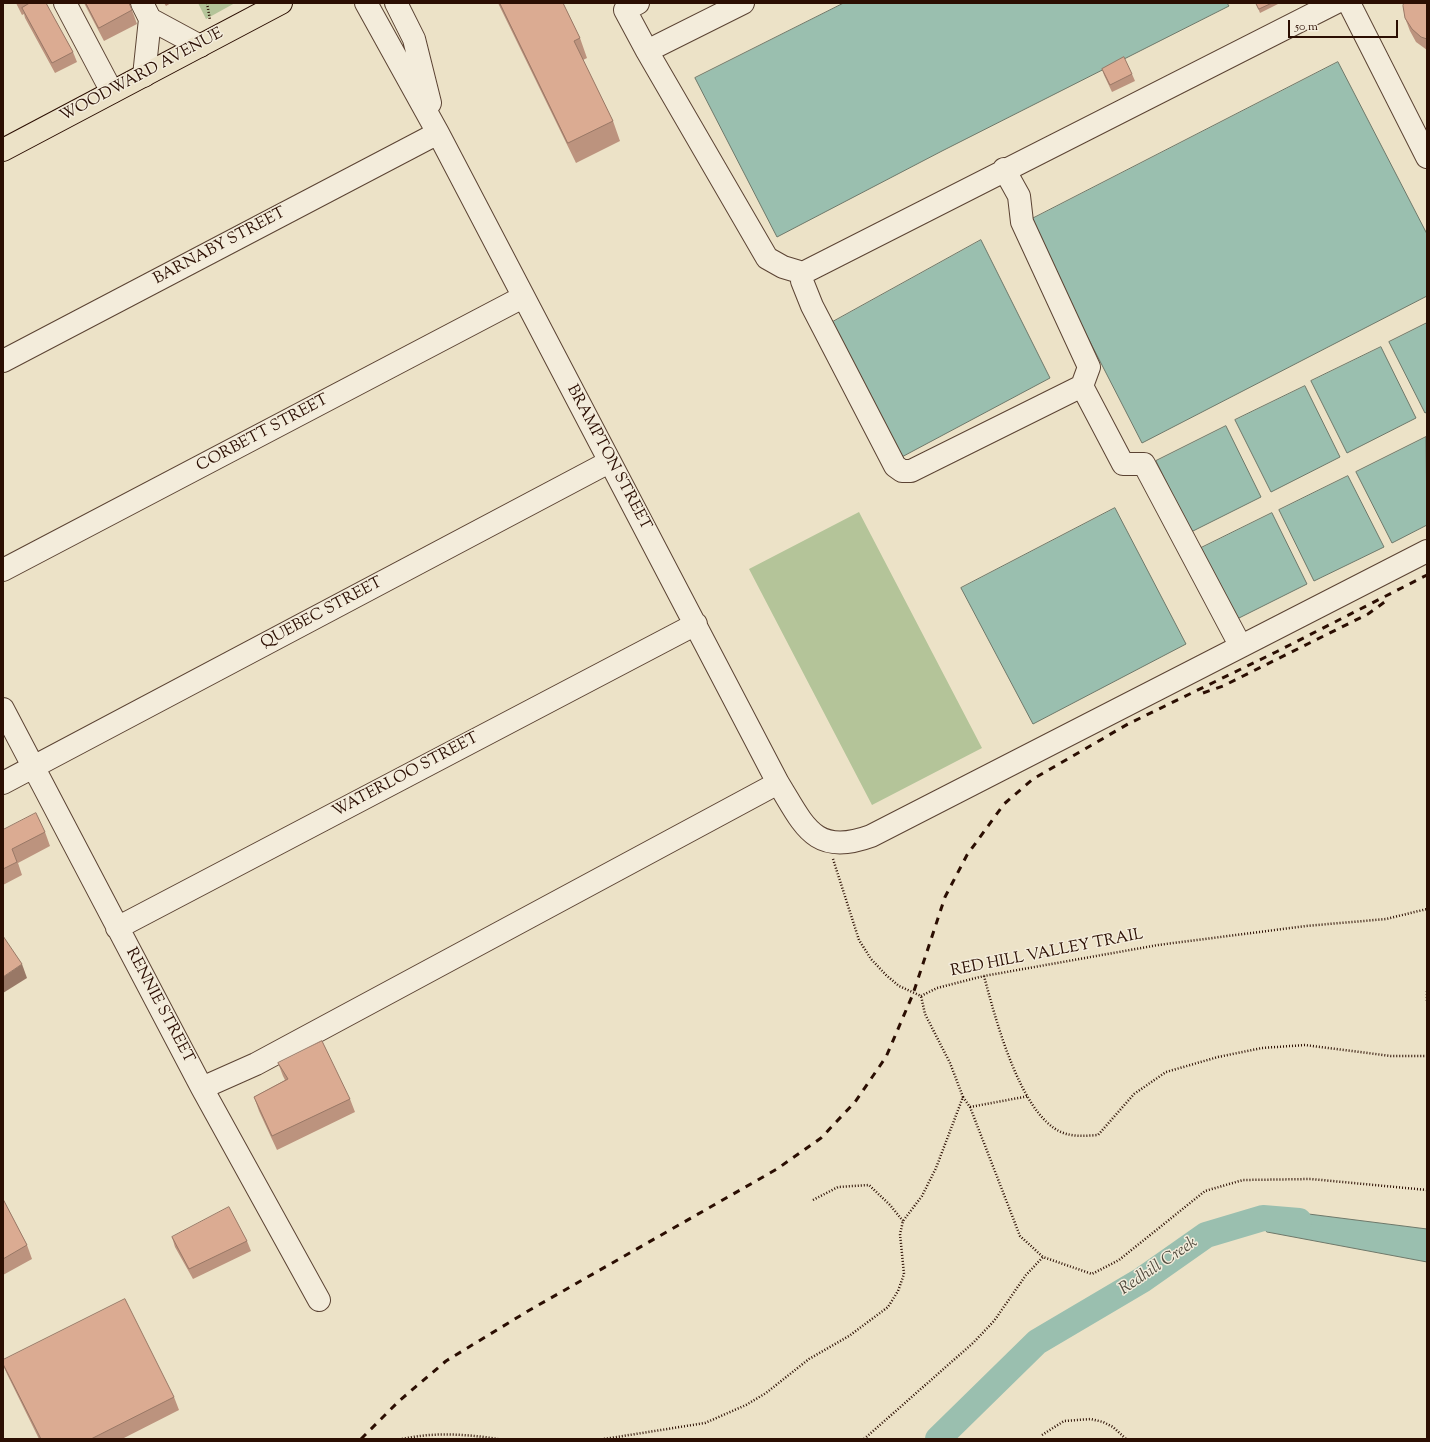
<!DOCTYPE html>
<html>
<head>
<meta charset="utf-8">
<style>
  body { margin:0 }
  #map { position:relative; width:1430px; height:1442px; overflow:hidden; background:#ece2c7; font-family:"Sorts Mill Goudy",serif }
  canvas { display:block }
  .frame { position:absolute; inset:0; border:4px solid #2b0e02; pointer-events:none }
  .scale { position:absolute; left:1288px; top:20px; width:110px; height:18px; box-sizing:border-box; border:2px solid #2b0e02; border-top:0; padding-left:5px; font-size:12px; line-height:14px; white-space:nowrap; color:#2b0e02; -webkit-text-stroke:3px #f3ecdb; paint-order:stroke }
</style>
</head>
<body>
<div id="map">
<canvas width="1430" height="1442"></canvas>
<div class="frame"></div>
<div class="scale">50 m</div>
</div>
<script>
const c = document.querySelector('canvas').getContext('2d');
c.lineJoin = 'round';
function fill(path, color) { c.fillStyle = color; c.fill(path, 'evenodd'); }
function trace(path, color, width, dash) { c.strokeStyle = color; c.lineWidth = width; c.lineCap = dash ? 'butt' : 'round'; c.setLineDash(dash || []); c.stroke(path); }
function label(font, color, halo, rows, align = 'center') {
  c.font = font + ' "Sorts Mill Goudy",serif'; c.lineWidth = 3; c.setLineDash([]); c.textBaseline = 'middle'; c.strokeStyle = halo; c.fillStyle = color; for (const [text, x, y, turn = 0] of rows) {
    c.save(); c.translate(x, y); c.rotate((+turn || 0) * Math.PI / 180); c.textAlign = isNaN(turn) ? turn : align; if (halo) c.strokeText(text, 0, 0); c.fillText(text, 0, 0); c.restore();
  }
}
fill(new Path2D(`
  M198 3H235L206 19Z
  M859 512 982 748 872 805 749 569Z`), '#b4c499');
const water = new Path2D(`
  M844 3H1227L1229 6 942 151 777 237 695 78Z
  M1338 62 1427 234V296L1142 443 1028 221Z
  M981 240 1050 378 898 459 829 324Z
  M1427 323V412L1425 413 1389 342Z
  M1381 347 1416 418 1347 453 1311 381Z
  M1305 386 1340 457 1271 492 1235 420Z
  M1226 426 1261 497 1191 532 1156 461Z
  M1426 437 1427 525 1392 543 1356 472Z
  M1348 476 1384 547 1314 581 1279 510Z
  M1115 508 1186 644 1033 724 961 588Z
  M1272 513 1307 584 1235 620 1199 549Z
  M1261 1208 1427 1229V1262L1267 1232Z`);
fill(water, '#9abfaf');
trace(water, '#6e786a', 1);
trace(new Path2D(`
  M938 1439 1037 1342 1142 1280 1206 1235 1263 1218 1299 1221`), '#9abfaf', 26);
const minor = new Path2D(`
  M65 3 112 92
  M142 3 150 19 144 76
  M366 3 438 133 778 783C804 825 814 857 871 836L1427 551
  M396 3 414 39 430 103
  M638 3 625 10 647 51
  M743 3 647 51 767 258 783 267 803 273 1335 3
  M1349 3 1427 157
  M150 19 200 46
  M803 273 802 281 812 306 895 466 902 471H911L1082 386 1089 367 1022 222 1019 196 1004 169
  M3 361 438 133
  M1082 386 1123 464H1144L1240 645
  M3 570 523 297
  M3 709 202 1088 319 1300
  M3 783 609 462
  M117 928 696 624
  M202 1088 256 1064 778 783`);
const major = new Path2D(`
  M3 150 281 3`);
trace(minor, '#5b4333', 24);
trace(major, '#2b0e02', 24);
trace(new Path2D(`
  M207 3 210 20
  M833 859 859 940 871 959 886 975 899 986 921 996
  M984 976C995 1017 1020 1114 1061 1132 1073 1137 1085 1136 1098 1135L1134 1094 1166 1072 1218 1057 1262 1048 1305 1045 1391 1056H1427
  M1427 991V1003
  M921 996 937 988 984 976 1158 945 1306 926 1386 919 1427 909
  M963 1097 970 1107 1020 1236 1043 1257
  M970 1107 1029 1096
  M813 1200 838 1187 869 1185 890 1205 903 1221
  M1042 1435 1064 1421 1091 1419 1103 1422 1113 1427 1126 1439
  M402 1439C434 1432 466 1434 498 1439
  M604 1439 705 1423 746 1405 766 1393 809 1359 849 1336 888 1307 898 1291 904 1274 900 1234 903 1221 922 1196 936 1168 963 1097 950 1063 925 1014 921 996
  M864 1439 973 1343 994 1321 1026 1275 1043 1257 1092 1274 1119 1260 1205 1191 1243 1180 1311 1179 1427 1190`), '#2b0e02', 2.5, [1, 2]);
trace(minor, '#f3ecdb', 22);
trace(major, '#ece2c7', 22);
trace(new Path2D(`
  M1203 693 1223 686 1368 614 1386 601
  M361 1439 399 1401 446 1361 528 1311 777 1169 821 1138 855 1102 886 1057 913 994 945 897 967 855 1004 804 1033 779 1128 724 1276 652 1427 575`), '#2b0e02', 3, [7, 7]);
fill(new Path2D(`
  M16 3H46L73 52 77 62 55 73 25 18 24 14 22 15Z
  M84 3H129L132 10 137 24 104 41Z
  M164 3H171L166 6Z
  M498 3H563L580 38 587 58 583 60 613 121 620 141 576 163Z
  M1256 3H1280L1260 13Z
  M1427 3V50L1416 42 1410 31 1405 18Z
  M1102 69 1132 74 1135 81 1112 92 1104 75Z
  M3 830 45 832 50 846 18 863 22 875 3 885Z
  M278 1063 350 1099 355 1112 277 1150 259 1111 254 1097 285 1080 283 1076Z
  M3 1199 27 1245 32 1259 3 1275Z
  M172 1237 247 1241 251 1251 193 1279 175 1247Z
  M3 1360 174 1397 179 1410 122 1439H39L7 1374 3 1365Z`), '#bc937e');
fill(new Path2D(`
  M22 964 27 978 3 993V977Z`), '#997866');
const building = new Path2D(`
  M30 3H46L73 52 52 63 22 8Z
  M86 3H129L132 10 99 28Z
  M500 3H563L580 38 574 41 613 121 568 143Z
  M1256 3H1272L1259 9Z
  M1404 3H1427V39L1421 37 1412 29 1405 18 1403 6Z
  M1124 57 1132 74 1110 85 1102 69Z
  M36 813 45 832 12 849 17 862 3 869V830Z
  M3 936 22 964 3 977Z
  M322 1041 350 1099 272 1136 254 1097 288 1079 278 1063Z
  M3 1199 27 1245 3 1259Z
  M229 1207 247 1241 189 1269 172 1237Z
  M125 1299 174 1397 91 1439H41L3 1364V1360Z`);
fill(building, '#dbab92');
trace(building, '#997866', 1);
label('16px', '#2b0e02', '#f3ecdb', [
  ["WOODWARD AVENUE",142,76,-28],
  ["BARNABY STREET",220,247,-28],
  ["CORBETT STREET",263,434,-28],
  ["BRAMPTON STREET",608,458,62],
  ["QUEBEC STREET",322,614,-28],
  ["WATERLOO STREET",406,776,-28],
  ["RED HILL VALLEY TRAIL",1047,954,-11],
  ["RENNIE STREET",159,1006,62]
]);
label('italic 17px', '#524c3f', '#f3ecdb', [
  ["Redhill Creek",1159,1267,-34]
]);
</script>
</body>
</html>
